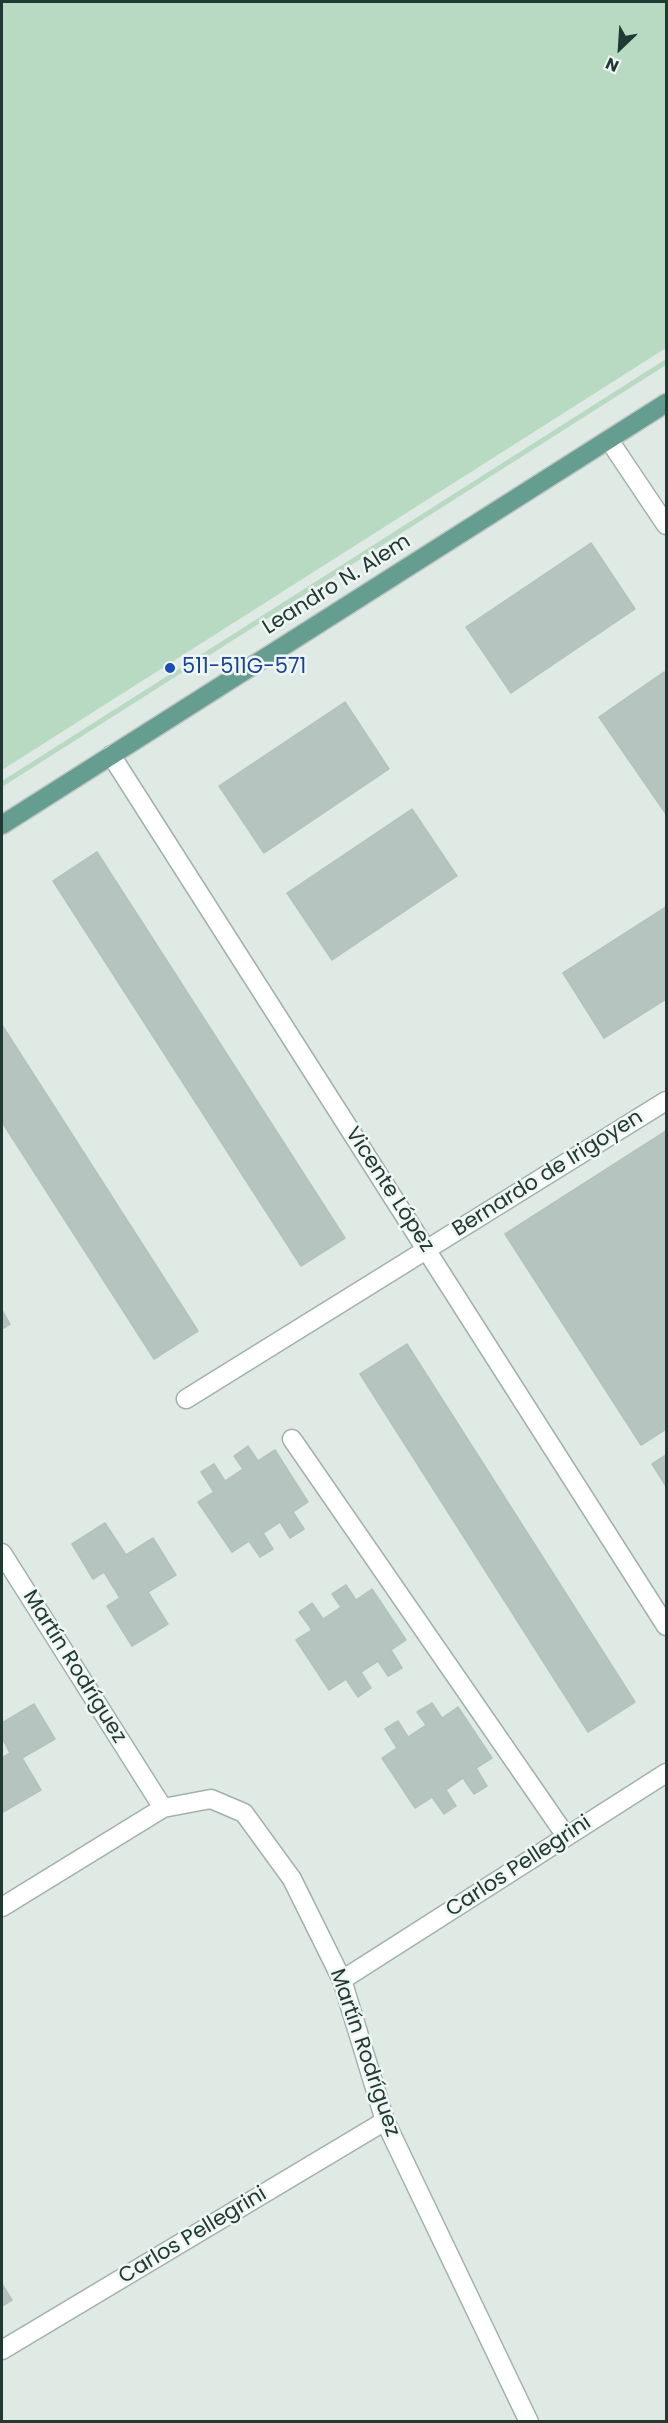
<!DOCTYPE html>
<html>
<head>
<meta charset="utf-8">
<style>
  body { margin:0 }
  #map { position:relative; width:668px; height:2423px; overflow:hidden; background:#dfeae5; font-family:Poppins,sans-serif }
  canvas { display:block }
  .frame { position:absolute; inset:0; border:3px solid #213933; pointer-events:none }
  .north { position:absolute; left:590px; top:18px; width:60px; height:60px; -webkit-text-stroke:4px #eff6f3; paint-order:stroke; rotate:205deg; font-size:16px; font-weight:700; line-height:24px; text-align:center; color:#213933 }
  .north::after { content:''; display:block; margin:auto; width:21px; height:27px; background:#213933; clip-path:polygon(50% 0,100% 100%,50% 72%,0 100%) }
</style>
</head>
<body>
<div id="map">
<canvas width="668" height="2423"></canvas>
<div class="frame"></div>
<div class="north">N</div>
</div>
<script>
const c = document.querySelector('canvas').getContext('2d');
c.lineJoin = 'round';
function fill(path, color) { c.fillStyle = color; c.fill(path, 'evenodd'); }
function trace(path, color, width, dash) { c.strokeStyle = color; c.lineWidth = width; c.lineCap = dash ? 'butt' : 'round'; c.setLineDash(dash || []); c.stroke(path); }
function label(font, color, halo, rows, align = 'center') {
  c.font = font + ' Poppins,sans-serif'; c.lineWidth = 5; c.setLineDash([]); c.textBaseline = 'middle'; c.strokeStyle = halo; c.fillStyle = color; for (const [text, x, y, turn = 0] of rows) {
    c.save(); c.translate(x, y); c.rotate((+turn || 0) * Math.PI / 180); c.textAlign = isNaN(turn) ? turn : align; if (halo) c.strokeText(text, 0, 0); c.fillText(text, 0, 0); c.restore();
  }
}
fill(new Path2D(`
  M2 2H666V348L2 770Z
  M666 359V365L2 787V781Z`), '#b8dac2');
const building = new Path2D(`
  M591 543 635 609 511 693 466 627Z
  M664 672 666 675V814L599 717Z
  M345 702 389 769 264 853 219 786Z
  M412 809 457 876 332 960 287 893Z
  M97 852 345 1238 301 1266 53 881Z
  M666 907V999L604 1038 563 973Z
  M2 1025 198 1331 154 1359 2 1122Z
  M666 1131V1429L641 1445 505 1234Z
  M2 1310 10 1324 2 1329Z
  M407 1344 635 1702 588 1732 360 1374Z
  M248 1446 258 1461 275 1450 308 1502 293 1512 304 1529 290 1538 280 1522 263 1533 273 1549 260 1557 249 1541 232 1552 198 1502 214 1492 201 1472 214 1464 225 1481 243 1469 234 1456Z
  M666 1455V1486L652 1464Z
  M105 1523 126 1555 153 1538 176 1575 148 1592 168 1624 132 1646 107 1606 120 1598 104 1572 93 1579 72 1544Z
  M346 1585 356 1600 372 1589 406 1640 391 1650 402 1668 388 1676 378 1661 361 1672 371 1688 358 1697 346 1679 329 1690 296 1640 312 1630 299 1612 312 1603 323 1619 341 1607 332 1594Z
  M432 1703 442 1718 458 1707 492 1758 476 1768 487 1786 474 1794 463 1778 446 1790 456 1806 444 1814 432 1797 415 1808 382 1758 397 1748 385 1729 398 1721 408 1737 426 1725 417 1712Z
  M34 1704 55 1739 22 1758 41 1790 3 1812 2 1758 10 1753 2 1738V1723Z
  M2 2284 12 2300 2 2306Z`);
fill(building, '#b5c4be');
trace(building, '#b2c3bc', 1.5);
const minor = new Path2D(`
  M609 440 666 525
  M111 755 666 1626
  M186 1399 666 1101
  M292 1439 566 1836
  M2 1553 163 1808 211 1799 244 1813 292 1879 342 1980 385 2121 529 2422
  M2 1907 163 1808
  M342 1980 666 1773
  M2 2350 385 2121`);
const major = new Path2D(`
  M2 825 666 403`);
trace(minor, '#a2b1ac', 21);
trace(major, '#bcc4c2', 21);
trace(minor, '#fff', 18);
trace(major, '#659d90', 18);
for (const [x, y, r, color] of [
  [170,668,6,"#1a4fb4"]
]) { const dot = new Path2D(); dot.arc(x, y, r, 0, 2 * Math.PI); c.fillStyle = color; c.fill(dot); trace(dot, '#eff6f3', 2); }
label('21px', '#213933', '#eff6f3', [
  ["Leandro N. Alem",337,585,-32],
  ["Bernardo de Irigoyen",548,1174,-32],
  ["Vicente López",389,1190,57],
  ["Martín Rodríguez",74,1667,58],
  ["Carlos Pellegrini",519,1867,-33],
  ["Martín Rodríguez",364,2053,71],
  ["Carlos Pellegrini",193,2236,-31]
]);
label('21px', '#164399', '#eff6f3', [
  ["511-511G-571",182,668]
], 'left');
</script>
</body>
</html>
